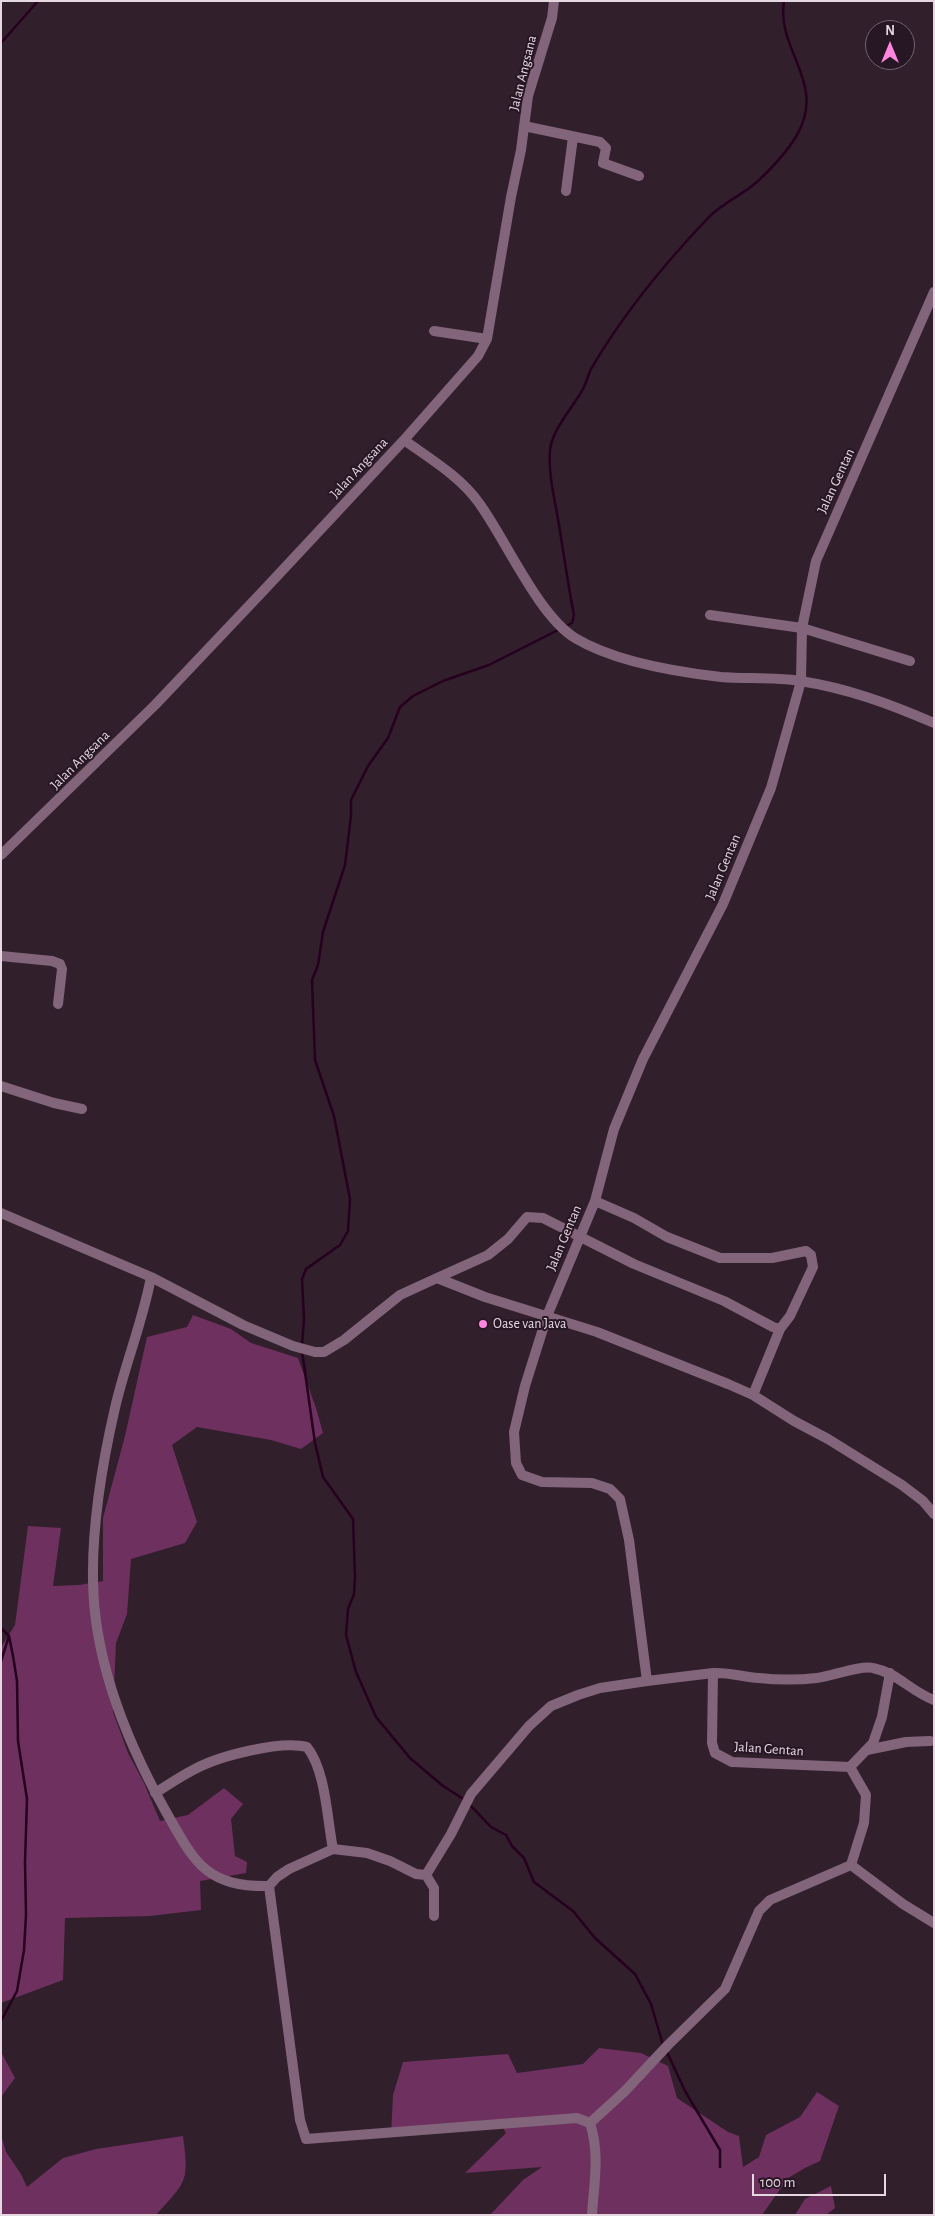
<!DOCTYPE html>
<html>
<head>
<meta charset="utf-8">
<style>
  body { margin:0 }
  #map { position:relative; width:935px; height:2216px; overflow:hidden; background:#311f2c; font-family:"Alegreya Sans",sans-serif }
  canvas { display:block }
  .frame { position:absolute; inset:0; border:2px solid #e5d8e1; pointer-events:none }
  .north { position:absolute; left:865px; top:20px; width:50px; height:50px; box-sizing:border-box; background:#271623; border:1px solid #73646f; border-radius:50%; rotate:0deg; font-size:14px; font-weight:700; line-height:20px; text-align:center; color:#e5d8e1 }
  .north::after { content:''; display:block; margin:auto; width:18px; height:22px; background:#fe85e0; clip-path:polygon(50% 0,100% 100%,50% 72%,0 100%) }
  .scale { position:absolute; left:752px; top:2174px; width:134px; height:22px; box-sizing:border-box; border:2px solid #e5d8e1; border-top:0; padding-left:6px; font-size:15px; line-height:18px; white-space:nowrap; color:#e5d8e1; -webkit-text-stroke:4px #271623; paint-order:stroke }
</style>
</head>
<body>
<div id="map">
<canvas width="935" height="2216"></canvas>
<div class="frame"></div>
<div class="north">N</div>
<div class="scale">100 m</div>
</div>
<script>
const c = document.querySelector('canvas').getContext('2d');
c.lineJoin = 'round';
function fill(path, color) { c.fillStyle = color; c.fill(path, 'evenodd'); }
function trace(path, color, width, dash) { c.strokeStyle = color; c.lineWidth = width; c.lineCap = dash ? 'butt' : 'round'; c.setLineDash(dash || []); c.stroke(path); }
function label(font, color, halo, rows, align = 'center') {
  c.font = font + ' "Alegreya Sans",sans-serif'; c.lineWidth = 4; c.setLineDash([]); c.textBaseline = 'middle'; c.strokeStyle = halo; c.fillStyle = color; for (const [text, x, y, turn = 0] of rows) {
    c.save(); c.translate(x, y); c.rotate((+turn || 0) * Math.PI / 180); c.textAlign = isNaN(turn) ? turn : align; if (halo) c.strokeText(text, 0, 0); c.fillText(text, 0, 0); c.restore();
  }
}
fill(new Path2D(`
  M193 1315 231 1329 251 1343 298 1358 316 1408 323 1433 301 1449 271 1440 197 1427 172 1445 197 1522 185 1543 131 1559 127 1614 116 1643 113 1712 128 1753 144 1783 160 1821 188 1815 224 1788 243 1804 231 1819 235 1856 247 1862 246 1873 200 1881 201 1910 150 1916 65 1918 63 1980 1 2003V1647L15 1625 28 1526 61 1528 53 1586 79 1585 103 1581V1518L125 1436 147 1337 187 1327Z
  M599 2048 641 2053 668 2066 677 2098 728 2132 739 2136 743 2167 759 2157 766 2135 800 2117 817 2092 839 2106 820 2161 805 2168 788 2178 762 2215H490L523 2180 542 2167 465 2173 506 2133 503 2128 391 2136 393 2095 403 2062 508 2054 517 2073 583 2064Z
  M1 2052 15 2078 1 2097Z
  M1 2135 6 2152 21 2174 27 2187 63 2158 96 2149 183 2136C189 2182 187 2181 156 2215H1Z
  M831 2186 835 2208 826 2215H795L805 2199Z`), '#6e305f');
trace(new Path2D(`
  M1 43 38 1
  M566 626 572 623 574 615C568 585 564 555 559 525 555 500 548 475 550 450 552 429 575 405 584 387 587 381 588 375 591 369 623 314 665 263 709 217 722 204 738 197 752 186 767 174 787 152 797 135 827 82 776 51 784 1
  M302 1345 304 1319 302 1279 306 1269 340 1245 348 1231 350 1199 334 1116 315 1060 312 980 318 965 323 932 345 865 351 816V800L368 766 388 738 400 707 413 696 443 681 489 665 558 630
  M302 1351 315 1443 323 1477 353 1519 355 1576 354 1594 348 1609 346 1635 356 1672 376 1717 410 1758 443 1786 465 1800
  M1 1628 9 1636 13 1656 17 1681 18 1741 27 1799 25 1862 26 1915 24 1950 17 1991 1 2021
  M1 1661 9 1636
  M469 1804 491 1827 506 1835 512 1846 524 1858 534 1882 573 1911 595 1938 635 1974 651 2004 663 2045
  M666 2050 685 2091 720 2150V2167`), '#26001e', 2.5);
trace(new Path2D(`
  M524 126 600 142 606 148 603 163 639 176
  M566 191 573 137
  M934 292 816 561 802 628 801 681 771 788 723 904 643 1059 614 1129 595 1201 547 1316 525 1386 514 1432 516 1463 522 1475 542 1482 592 1483 610 1489 620 1499 629 1540 647 1681 713 1673 712 1743 715 1753 732 1762 850 1767 866 1795 864 1823 851 1865 903 1904 934 1923
  M434 331 487 339
  M404 440C429 458 461 477 479 503 506 540 538 615 575 638 613 661 677 672 721 677 747 679 774 677 800 681 847 688 890 704 934 723
  M710 615 802 628 910 661
  M1 855 155 705 264 590 404 440 478 356 487 339 511 197 521 150 528 96 552 18 554 1
  M1 956 52 961 60 964 62 969 58 1004
  M1 1086 54 1103 82 1109
  M1 1213 151 1277C143 1321 125 1364 115 1408 102 1464 92 1523 93 1581 94 1660 127 1742 165 1810 194 1861 204 1887 269 1886L300 2120 306 2139 577 2118 590 2123C600 2154 594 2183 592 2215
  M151 1277 243 1325 293 1346 315 1352H324L344 1340 400 1295 437 1278 485 1297 597 1332 728 1384 753 1395 794 1421 828 1439 902 1485 923 1501 934 1514
  M437 1278 488 1255 508 1239 527 1217 543 1218 634 1264 724 1301 773 1327 780 1329 790 1316 813 1267 811 1255 806 1251 772 1258H720L667 1237 634 1218 595 1201
  M753 1395 780 1329
  M713 1673C729 1672 743 1677 759 1678 777 1680 799 1680 817 1678 832 1676 861 1665 873 1668 898 1673 910 1691 934 1700
  M867 1750 906 1742 930 1741
  M850 1767 873 1743 882 1717 890 1673
  M155 1793C168 1785 181 1776 195 1769 219 1756 281 1740 307 1747 326 1771 327 1819 333 1849
  M426 1875 434 1888V1916
  M269 1886 277 1877 289 1869 333 1849 367 1853 390 1861 416 1874 426 1875 451 1834 471 1794 529 1726 551 1706 578 1695 600 1688 647 1681
  M590 2123 625 2091 668 2045 725 1989 759 1911 770 1900 851 1865`), '#82657a', 10);
for (const [x, y, r, color] of [
  [483,1324,5,"#fe85e0"]
]) { const dot = new Path2D(); dot.arc(x, y, r, 0, 2 * Math.PI); c.fillStyle = color; c.fill(dot); trace(dot, '#271623', 2); }
label('14px', '#e5d8e1', '#271623', [
  ["Jalan Angsana",523,73,-76],
  ["Jalan Angsana",359,468,-47],
  ["Jalan Gentan",836,481,-65],
  ["Jalan Angsana",80,760,-45],
  ["Jalan Gentan",723,867,-67],
  ["Jalan Gentan",564,1238,-67],
  ["Jalan Gentan",769,1749,4]
]);
label('14px', '#e5d8e1', '#271623', [
  ["Oase van Java",493,1324]
], 'left');
</script>
</body>
</html>
